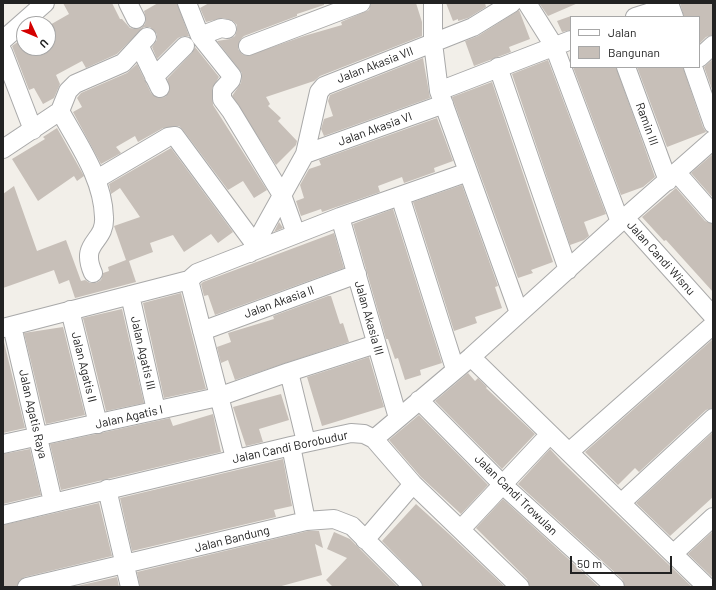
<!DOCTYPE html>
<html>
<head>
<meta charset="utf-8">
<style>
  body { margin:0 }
  #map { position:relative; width:716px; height:590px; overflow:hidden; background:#f2efe9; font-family:Barlow,sans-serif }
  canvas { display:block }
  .frame { position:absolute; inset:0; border:4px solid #222; pointer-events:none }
  .legend { position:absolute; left:570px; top:16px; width:130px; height:52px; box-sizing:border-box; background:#fff; border:1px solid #a7a7a7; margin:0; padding:5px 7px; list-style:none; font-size:12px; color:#222 }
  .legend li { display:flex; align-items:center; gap:8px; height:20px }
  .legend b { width:20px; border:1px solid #a7a7a7 }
  .north { position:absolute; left:16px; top:16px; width:40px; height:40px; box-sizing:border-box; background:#fff; border:1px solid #a7a7a7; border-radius:50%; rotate:134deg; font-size:11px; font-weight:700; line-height:16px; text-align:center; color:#222 }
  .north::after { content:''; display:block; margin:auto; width:14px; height:18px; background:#d40000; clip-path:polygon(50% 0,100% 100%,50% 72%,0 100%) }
  .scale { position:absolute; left:570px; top:556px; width:102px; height:18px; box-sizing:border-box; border:2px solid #222; border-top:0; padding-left:5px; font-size:12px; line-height:14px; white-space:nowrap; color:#222; -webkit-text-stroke:3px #fff; paint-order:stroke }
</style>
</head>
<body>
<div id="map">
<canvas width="716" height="590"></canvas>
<div class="frame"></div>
<ul class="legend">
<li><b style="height:5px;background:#fff"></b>Jalan</li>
<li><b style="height:11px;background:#c7bfb8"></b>Bangunan</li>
</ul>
<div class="north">U</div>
<div class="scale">50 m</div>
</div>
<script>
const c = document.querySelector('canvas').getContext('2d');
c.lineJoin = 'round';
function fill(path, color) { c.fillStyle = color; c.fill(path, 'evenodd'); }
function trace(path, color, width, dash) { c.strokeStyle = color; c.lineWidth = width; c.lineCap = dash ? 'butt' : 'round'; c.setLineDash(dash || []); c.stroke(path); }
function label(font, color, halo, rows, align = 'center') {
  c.font = font + ' Barlow,sans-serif'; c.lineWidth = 3; c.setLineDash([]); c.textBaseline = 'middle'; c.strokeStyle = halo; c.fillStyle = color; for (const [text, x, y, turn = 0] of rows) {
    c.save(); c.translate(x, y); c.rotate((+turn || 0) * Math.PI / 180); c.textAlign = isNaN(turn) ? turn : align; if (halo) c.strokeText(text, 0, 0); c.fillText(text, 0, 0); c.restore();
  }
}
fill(new Path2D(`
  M63 3H112L120 19H122L130 28 136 29 141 28 145 24 146 19 144 11 158 3H177L189 36H183L178 38 157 59 152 47 157 40V34L150 27H144L117 54 86 68 82 61 56 75 60 84 54 98 43 104 34 88 29 90 12 46 22 39 24 48H48V26L69 14Z
  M209 3H324V5L297 14V16L244 36 240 40 238 49 242 54 247 56 304 36 342 25 341 22 369 10 371 3H416L422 22V36L320 76 314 81 266 97 270 104 268 106 281 118 278 121 297 141 296 145 276 165 232 96 241 83 242 73 217 41 230 39 235 36 237 30V25L233 21 223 18 206 22 200 8Z
  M446 3H485L486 7 468 18 458 21V19L453 21Z
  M539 3H578L548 16Z
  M680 3H713V35L706 37 699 44V17H684Z
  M519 10 530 39 509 47 511 52 474 66 465 41 478 36Z
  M571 16V30L562 32 557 21Z
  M195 47 219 77 212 89 213 105 267 190 254 198 243 181 228 190 183 130 179 126 163 128 138 142 135 136 116 147 121 153 101 164 73 112 82 107 77 98 81 93 127 73 137 64 151 93 159 98 165 97 170 89 167 79 192 53Z
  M423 58 430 98 324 136 321 129 324 119 333 116 328 101 330 95Z
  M713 59V92L704 67Z
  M548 60 606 214 584 222 589 236 584 240 570 245 512 74Z
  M573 67H616L655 177 643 187 621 195Z
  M637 67H683L703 127 706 132 667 147Z
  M492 82 553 262 531 270 533 273 518 278 452 97Z
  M437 118 453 161 434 168 435 172 404 183 402 177 378 186 380 192 322 212 321 209 301 216 296 201 304 198 300 185 309 169 321 165 319 160Z
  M57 128 84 176 77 181 74 176 38 201 12 159 45 139 43 137Z
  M171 148 233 232 218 243 211 234 184 252 173 235 150 243 153 252 129 261 136 282 75 298 69 280 59 284 54 270 3 288V194L14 186 37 251 66 240 81 281 85 280 90 283H96L101 280 103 273 109 271 108 267 126 260 114 226 140 217 120 188 111 194 109 184Z
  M713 154V198L691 173Z
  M462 185 498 286 495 287 502 308 475 317 477 323 454 331 413 202Z
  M676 188 705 221 713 224V292L666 240 664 241 642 217Z
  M393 209 442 363 420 370 421 375 405 380 398 358 395 359 388 339H386L353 224Z
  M279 222 283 228 274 232Z
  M334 233 344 268 215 315 208 295 204 296 201 284 203 282Z
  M181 293 206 389 164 398 143 303Z
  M328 296H331L340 324 343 323 349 342 235 380 228 360 221 363 217 347 231 342 228 333 274 319 273 316Z
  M122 309 144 403 106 411 83 318Z
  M63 327 85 415 46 424 24 333Z
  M3 338 25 428 3 433Z
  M713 339V408L706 410 639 472 635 468 618 485 585 452Z
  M369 357 384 407 322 426 307 377Z
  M468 373 475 381 478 378 487 387 486 388 535 434 502 469 435 401Z
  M281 394 289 420 259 429 263 442 246 446 233 407Z
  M213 414 221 452 61 490 50 444 170 418 173 426Z
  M419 415 488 485 461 514 421 477 389 440Z
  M713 432V497L670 536 636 503Z
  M30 449 41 495 3 504V454Z
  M550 449 562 462 692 587H625L622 579 518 484Z
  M283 459 292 506 274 510 276 517 132 551 120 498Z
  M503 499 599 587H530L527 579 476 528Z
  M99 503 112 556 25 577 20 580 17 587H3V525Z
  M416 504 448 533 505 587H423L420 580 382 541Z
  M308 531H319L323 548 315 544 322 575 278 587H140L137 572Z
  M713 531V578L688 554Z
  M334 532 350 539 398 587H333L326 580 347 558 327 549Z
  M117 577 119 587H73Z`), '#c7bfb8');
const minor = new Path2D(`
  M128 3 136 19
  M187 3 200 36 221 28 227 29
  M433 3V43L439 91 519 313
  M527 3 554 46 620 222
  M635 17 670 6 674 17
  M200 36 232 76 231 80 222 90V99L231 111 282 195 296 234
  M3 40 45 3
  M248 46 361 3
  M140 47 160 88
  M3 52 33 130
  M699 58 713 45
  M498 67 568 270
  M626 67 668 181
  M693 67 713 124
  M154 77 185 46
  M439 91 571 40
  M60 111C78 144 103 178 104 217 106 243 79 241 93 273
  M3 149 60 111 68 91 75 84 123 63 147 37
  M305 154 444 104
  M677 173 713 214
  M97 179 168 137 175 136 254 243
  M400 196 455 369
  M340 217 398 418
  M625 218 713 316
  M250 253 305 154 319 92 324 86 473 27 512 3
  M189 280 235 458
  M130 295 156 410
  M70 310 98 424
  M12 326 53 502
  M3 328 189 280 197 273 340 217 468 172
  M202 331 357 274
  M471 357 707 587
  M289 372 376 344
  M419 400 503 485 615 587
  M374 439 471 357 620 222 713 140
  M3 444 218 397 289 372 306 442
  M291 446 306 521
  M569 452 713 325
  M107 489 130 587
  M621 503 713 418
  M3 515 291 446 351 433 364 434 374 439 413 484 520 587
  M461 529 550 434
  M365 540 413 484
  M673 554 713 517
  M27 587 306 521 334 519 352 526 413 587`);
trace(minor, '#a9a9a9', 20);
trace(minor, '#fff', 18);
label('12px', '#222', '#fff', [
  ["Jalan Akasia VII",375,65,-21],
  ["Ramin III",647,124,70],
  ["Jalan Akasia VI",375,129,-20],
  ["Jalan Candi Wisnu",661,258,48],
  ["Jalan Akasia II",279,302,-20],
  ["Jalan Akasia III",369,318,74],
  ["Jalan Agatis III",143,353,77],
  ["Jalan Agatis II",84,367,76],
  ["Jalan Agatis Raya",33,414,77],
  ["Jalan Agatis I",129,417,-13],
  ["Jalan Candi Borobudur",290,447,-12],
  ["Jalan Candi Trowulan",516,495,44],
  ["Jalan Bandung",232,539,-14]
]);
</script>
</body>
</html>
